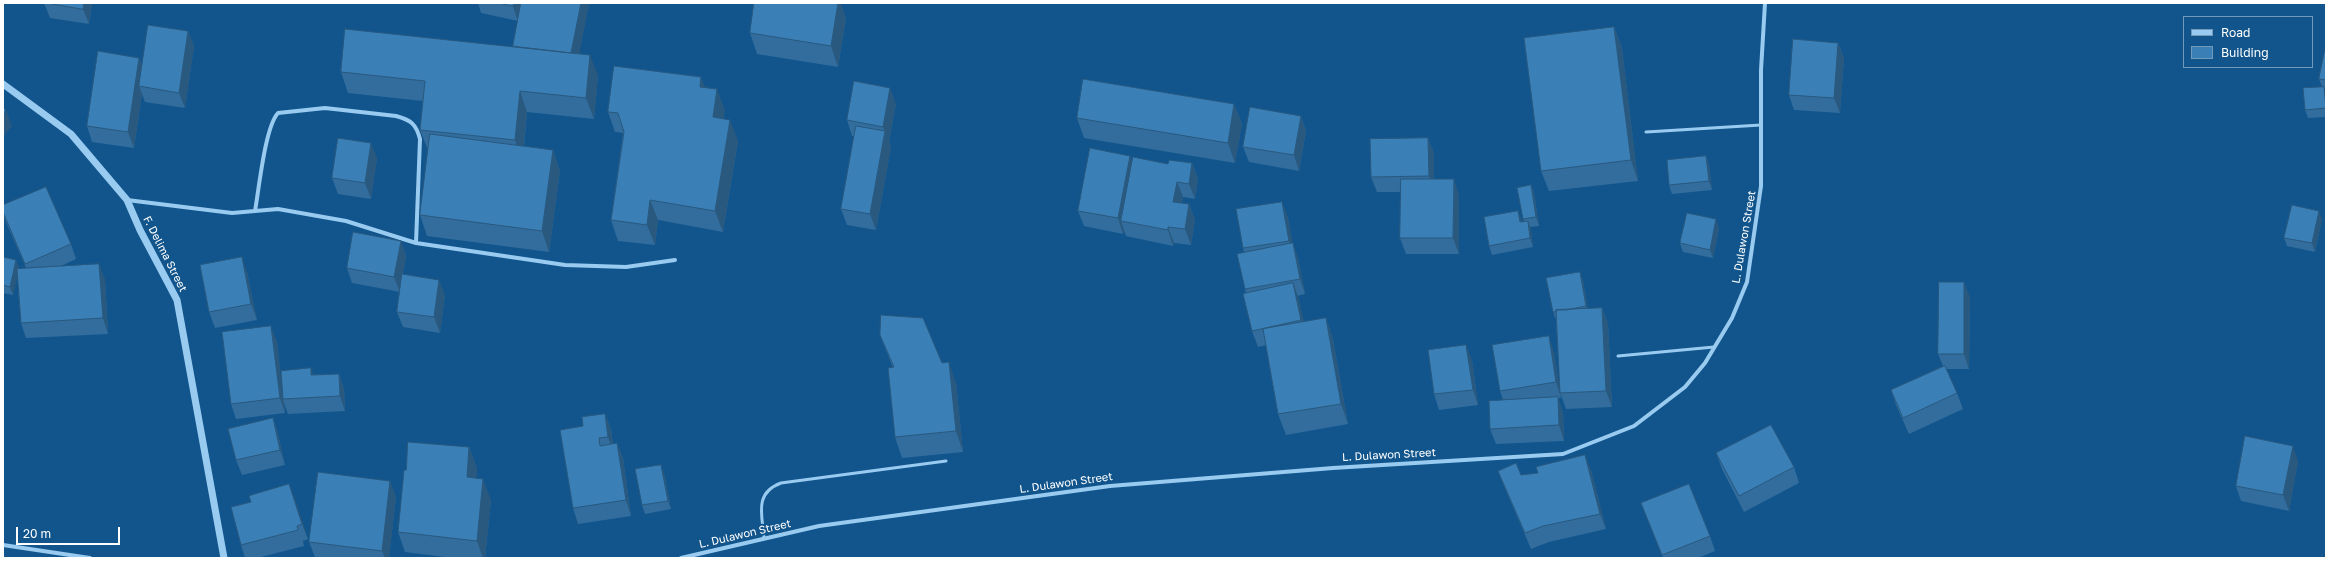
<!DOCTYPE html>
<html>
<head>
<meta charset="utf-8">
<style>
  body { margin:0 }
  #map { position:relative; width:2329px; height:561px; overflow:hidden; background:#11558c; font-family:"Golos Text",sans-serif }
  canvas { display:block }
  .frame { position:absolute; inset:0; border:4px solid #fff; pointer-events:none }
  .legend { position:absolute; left:2183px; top:16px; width:130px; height:52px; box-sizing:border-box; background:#11558c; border:1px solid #7099ba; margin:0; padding:5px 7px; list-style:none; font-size:12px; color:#fff }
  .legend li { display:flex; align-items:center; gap:8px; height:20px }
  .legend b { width:20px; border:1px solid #7099ba }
  .scale { position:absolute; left:16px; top:527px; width:104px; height:18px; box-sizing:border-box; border:2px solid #fff; border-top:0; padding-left:5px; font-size:12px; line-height:14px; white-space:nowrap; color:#fff; -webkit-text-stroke:3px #11558c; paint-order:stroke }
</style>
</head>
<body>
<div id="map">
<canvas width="2329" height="561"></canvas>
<div class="frame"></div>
<ul class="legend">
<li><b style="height:5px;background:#99cbf1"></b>Road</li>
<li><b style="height:11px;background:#3a7fb6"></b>Building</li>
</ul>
<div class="scale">20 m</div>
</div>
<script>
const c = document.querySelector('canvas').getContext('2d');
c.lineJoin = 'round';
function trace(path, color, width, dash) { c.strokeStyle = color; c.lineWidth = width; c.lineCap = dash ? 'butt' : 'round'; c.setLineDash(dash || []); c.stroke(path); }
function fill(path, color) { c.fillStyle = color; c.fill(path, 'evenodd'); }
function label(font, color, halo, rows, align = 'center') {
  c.font = font + ' "Golos Text",sans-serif'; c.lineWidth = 4; c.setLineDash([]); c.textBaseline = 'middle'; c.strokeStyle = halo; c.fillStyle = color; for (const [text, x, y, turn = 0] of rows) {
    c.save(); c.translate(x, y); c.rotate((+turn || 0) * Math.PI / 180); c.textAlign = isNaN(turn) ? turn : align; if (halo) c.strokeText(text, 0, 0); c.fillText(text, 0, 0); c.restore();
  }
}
trace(new Path2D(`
  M1646 132 1761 125
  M1618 356 1714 347
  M764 538C762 514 754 493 781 483L946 461`), '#99cbf1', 3);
trace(new Path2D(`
  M127 200 232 213 278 209 346 221 416 243 565 265 626 267 675 260
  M255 211C259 189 265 127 278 113L325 108 396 116C411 120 416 124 420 139L416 243
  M3 545 90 558
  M681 558 819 526 1110 486 1333 468 1563 454 1634 426 1685 387 1705 363 1732 318 1747 282 1761 186V70L1765 3`), '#99cbf1', 4);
trace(new Path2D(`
  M3 84 71 134 127 200 140 230 177 300 224 558`), '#99cbf1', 7);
fill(new Path2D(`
  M44 3H92L89 24 50 18Z
  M478 3H589L579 54 598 75 594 119 527 112 524 146 553 150 560 171 549 252 427 236 420 215 428 150 420 130 423 101 348 93 341 72 513 47 518 21 481 13Z
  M846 18 838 67 757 54 750 33Z
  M1614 27 1622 48 1638 181 1549 191 1541 171Z
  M188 31 194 46 185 108 145 102 142 94 134 148 92 142 87 126 139 58 142 66Z
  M1838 43 1844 58 1840 113 1794 110 1789 95Z
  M2326 50V88H2324L2326 92V117L2308 118 2305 110 2322 87 2319 79Z
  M705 88 725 110 723 119 738 141 723 232 658 220 655 245 618 241 611 220 623 133 615 132 608 112Z
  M896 104 889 142 891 147 876 230 847 225 841 209 854 136H852L847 120Z
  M1234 104 1242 124 1235 163 1084 138 1077 118Z
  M1301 116 1306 131 1299 171 1249 162 1243 147Z
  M1428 138 1434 153V179L1459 195V254H1406L1400 238 1401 192H1377L1371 177Z
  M1130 156 1132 162 1168 164 1192 163 1198 179 1195 199 1183 197 1182 203 1189 204 1195 220 1191 245 1174 243 1173 246 1126 236 1124 230 1123 234 1084 226 1078 211Z
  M1706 156 1709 165 1712 190 1672 194 1669 185Z
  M377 158 371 199 338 194 332 178Z
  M1531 185 1534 193 1539 226 1530 227 1533 247 1492 255 1489 246 1518 211 1522 222 1524 221 1523 219Z
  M3 205 71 244 76 259 61 266 105 279 108 334 26 338 21 323 17 276 13 295 3 293V257L16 260 19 269 26 268 6 222 3 213Z
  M1288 217 1292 243 1298 258 1305 294 1297 296 1304 322 1326 318 1333 339 1348 424 1286 435 1278 414 1266 345 1258 347 1252 331 1246 294 1245 289 1244 252 1243 248Z
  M2322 219 2315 252 2287 246 2284 238Z
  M1719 228 1713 258 1683 252 1680 243Z
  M401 241 406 256 403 274 445 295 440 333 403 327 397 312 400 292 352 283 347 268Z
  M247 272 257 320 215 328 209 312Z
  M1583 280 1588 309 1602 308 1608 323 1612 407 1566 409 1561 395V398H1558L1563 413 1564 441 1496 444 1490 429 1503 400 1500 391 1554 352 1560 391 1556 320 1553 312Z
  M1970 297 1969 369H1946L1957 393 1963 409 1909 434 1896 405 1891 390 1943 366 1938 354Z
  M880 335 942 363 956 383 963 452 902 458 895 437 893 368Z
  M277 342 281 381 314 375 339 374 344 389 345 411 288 414 284 403 285 413 236 419 231 404Z
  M1472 360 1478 405 1439 410 1434 394Z
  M605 414 611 429 613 444 617 443 623 458 631 516 578 524 573 508 583 426Z
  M273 418 278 434 285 465 242 475 236 460Z
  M469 447 477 468 476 478 491 500 485 558H453L405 552 398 532 406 470Z
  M1716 453 1794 467 1799 483 1744 512 1722 469Z
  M2298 461 2289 511 2241 501 2236 486Z
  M1591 470 1606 529 1549 542 1531 549 1504 486 1498 471 1521 475Z
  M664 473 671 509 645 514 642 505Z
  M289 484 308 539 303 541 304 546 257 558H245L241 545 251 502Z
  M396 496 389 558H321L315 557 309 542Z
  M1641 503 1710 536 1715 551 1698 558H1663Z`), '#326d9d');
fill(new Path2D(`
  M84 3H92L89 24 83 9Z
  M514 3H522L518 22 513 6Z
  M581 3H589L576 72 570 57Z
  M838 3H841L846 18 838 67 831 46Z
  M1614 27 1622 48 1638 181 1631 160Z
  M188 31 194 46 185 108 179 93Z
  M1838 43 1844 58 1840 113 1834 98Z
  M590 55 598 75 594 119 586 98Z
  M139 58 145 73 139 86 142 94 134 148 128 132Z
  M701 77 709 97 700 87Z
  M2324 87 2326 92V109V108Z
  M890 88 896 104 889 142 891 147 876 230 870 214 885 132 883 127Z
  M717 89 725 110 721 138 713 117Z
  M520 91 527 112 522 161 515 140Z
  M1234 104 1242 124 1235 163 1228 143Z
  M6 110 12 126 3 137V114Z
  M1301 116 1306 131 1299 171 1294 155Z
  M730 120 738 141 723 232 715 211Z
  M1428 138 1434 153V191L1429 176Z
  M371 143 377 158 371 199 365 183Z
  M553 150 560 171 549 252 542 231Z
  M1130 156 1135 171 1121 221 1124 230 1123 234 1118 218Z
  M1706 156 1709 165 1712 190 1709 181Z
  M1192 163 1198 179 1195 199 1189 184Z
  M1454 179 1459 195V254L1453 238Z
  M1177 182 1183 197 1179 218 1173 202Z
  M1531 185 1534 193 1539 226 1536 217Z
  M650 200 658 220 655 245 647 225Z
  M1282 202 1288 217 1295 256 1289 241Z
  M1189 204 1195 220 1191 245 1185 229Z
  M1518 211 1521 219 1523 230 1520 222Z
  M2319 211 2322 219 2315 252 2312 243Z
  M1716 219 1719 228 1713 258 1710 250Z
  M1528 221 1531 229 1533 247 1530 238Z
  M1168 227 1174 243 1173 246 1168 230Z
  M401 241 406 256 400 292 394 277Z
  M1293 243 1298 258 1305 294 1300 279Z
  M242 257 247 272 257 320 251 304Z
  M16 260 19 268 13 295 10 287Z
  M99 264 105 279 108 334 103 318Z
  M1580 272 1583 280 1589 315 1586 306Z
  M439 280 445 295 440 333 434 317Z
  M1964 282 1970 297 1969 369 1964 354Z
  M1293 283 1299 299 1307 336 1301 320Z
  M1602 308 1608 323 1612 407 1606 391Z
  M1326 318 1333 339 1348 424 1341 404Z
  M271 326 277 342 284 399H283L284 403 285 413 280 398Z
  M1549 336 1554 352 1561 398 1556 382Z
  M1466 345 1472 360 1478 405 1473 390Z
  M949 362 956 383 963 452 956 431Z
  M311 368 317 384 311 375Z
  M339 374 344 389 345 411 340 396Z
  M1558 397 1563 413 1564 441 1559 425Z
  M605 414 611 429 614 453 608 437Z
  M273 418 278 434 285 465 280 450Z
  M617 443 623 458 631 516 626 500Z
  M2293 446 2298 461 2289 511 2283 495Z
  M469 447 477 468 475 498 467 477Z
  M1585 455 1591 470 1606 529 1600 514Z
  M661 465 664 473 671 509 668 501Z
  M483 479 491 500 485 558H483L477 541Z
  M390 481 396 496 389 558H385L382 551Z
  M289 484 295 499 308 539 302 524Z`), '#29597f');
const building = new Path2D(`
  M47 3H84L83 9Z
  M499 3H514L513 6Z
  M521 3H581L571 53 520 47 513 46Z
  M754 3H838L831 46 750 33Z
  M148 25 188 31 179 93 139 86Z
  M1614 27 1631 160 1541 171 1524 38Z
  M345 29 590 55 586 98 520 91 515 140 420 130 425 81 341 72Z
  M1793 39 1838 43 1834 98 1789 95Z
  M2325 50H2326V80L2319 79Z
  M98 51 139 58 128 132 87 126Z
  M614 66 701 77 700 87 717 89 713 117 730 120 715 211 650 200 647 225 611 220 624 132 618 113 608 112Z
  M1083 79 1234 104 1228 143 1077 118Z
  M854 81 890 88 883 127 847 120Z
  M2324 87 2326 108 2305 110 2303 88Z
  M1250 107 1301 116 1294 155 1243 147Z
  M3 108 6 110 3 114Z
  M856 126 885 131 870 214 841 209Z
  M430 134 553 150 542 231 420 215Z
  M338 138 371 143 365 183 332 178Z
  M1428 138 1429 176 1371 177 1370 139Z
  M1090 148 1130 156 1118 218 1078 211Z
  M1706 156 1709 181 1669 185 1667 160Z
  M1133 157 1168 164 1169 160 1192 163 1189 184 1177 182 1173 202 1189 204 1185 229 1168 227V230L1121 221Z
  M1401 179H1454L1453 238H1400Z
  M1531 185 1536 217 1523 219 1517 188Z
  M46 187 71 244 25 264 3 212V205Z
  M1282 202 1289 241 1243 248 1236 209Z
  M2292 205 2319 211 2312 243 2284 238Z
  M1518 211 1520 222 1528 221 1530 238 1489 246 1484 217Z
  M1687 213 1716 219 1710 250 1680 243Z
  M353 232 401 241 394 277 347 268Z
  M1293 243 1300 279 1245 289 1237 254Z
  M3 257 16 260 10 287 3 285Z
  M242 257 251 304 209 312 200 265Z
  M99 264 103 318 21 323 17 269Z
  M1580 272 1586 306 1566 310H1556V312H1553L1546 278Z
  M402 274 439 280 434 317 397 312Z
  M1939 282H1964V354H1938Z
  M1293 283 1301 320 1252 331 1243 294Z
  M1602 308 1606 391 1560 393 1556 310Z
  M881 315 923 318 942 363 949 362 956 431 895 437 888 368 894 367 880 335Z
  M1326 318 1341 404 1278 414 1263 329Z
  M271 326 280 398 231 404 222 332Z
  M1549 336 1556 382 1500 391 1492 345Z
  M1466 345 1473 390 1434 394 1428 350Z
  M1945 366 1957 393 1903 418 1891 390Z
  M311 368V375L339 374 340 396 283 399 281 371Z
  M1558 397 1559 425 1490 429 1489 401Z
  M605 414 608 437 599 438 600 446 617 443 626 500 573 508 560 430 583 426 582 417Z
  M273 418 280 450 236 460 228 429Z
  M1771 425 1794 467 1739 496 1716 453Z
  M2245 436 2293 446 2283 495 2236 486Z
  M408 442 469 447 467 477 483 479 477 541 398 532 404 470H406Z
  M1585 455 1600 514 1543 526 1525 533 1498 471 1516 463 1521 475 1538 473 1536 467Z
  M661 465 668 501 642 505 635 469Z
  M318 472 390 481 382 551 309 542Z
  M289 484 302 524 297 526 298 530 241 545 231 507 251 502 249 496Z
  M1689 484 1710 536 1662 555 1641 503Z`);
fill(building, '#3a7fb6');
trace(building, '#29597f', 1);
label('11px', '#fff', '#11558c', [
  ["L. Dulawon Street",1744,237,-80],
  ["F. Delima Street",165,254,63],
  ["L. Dulawon Street",1389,455,-3],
  ["L. Dulawon Street",1066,483,-8],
  ["L. Dulawon Street",745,534,-13]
]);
</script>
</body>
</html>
